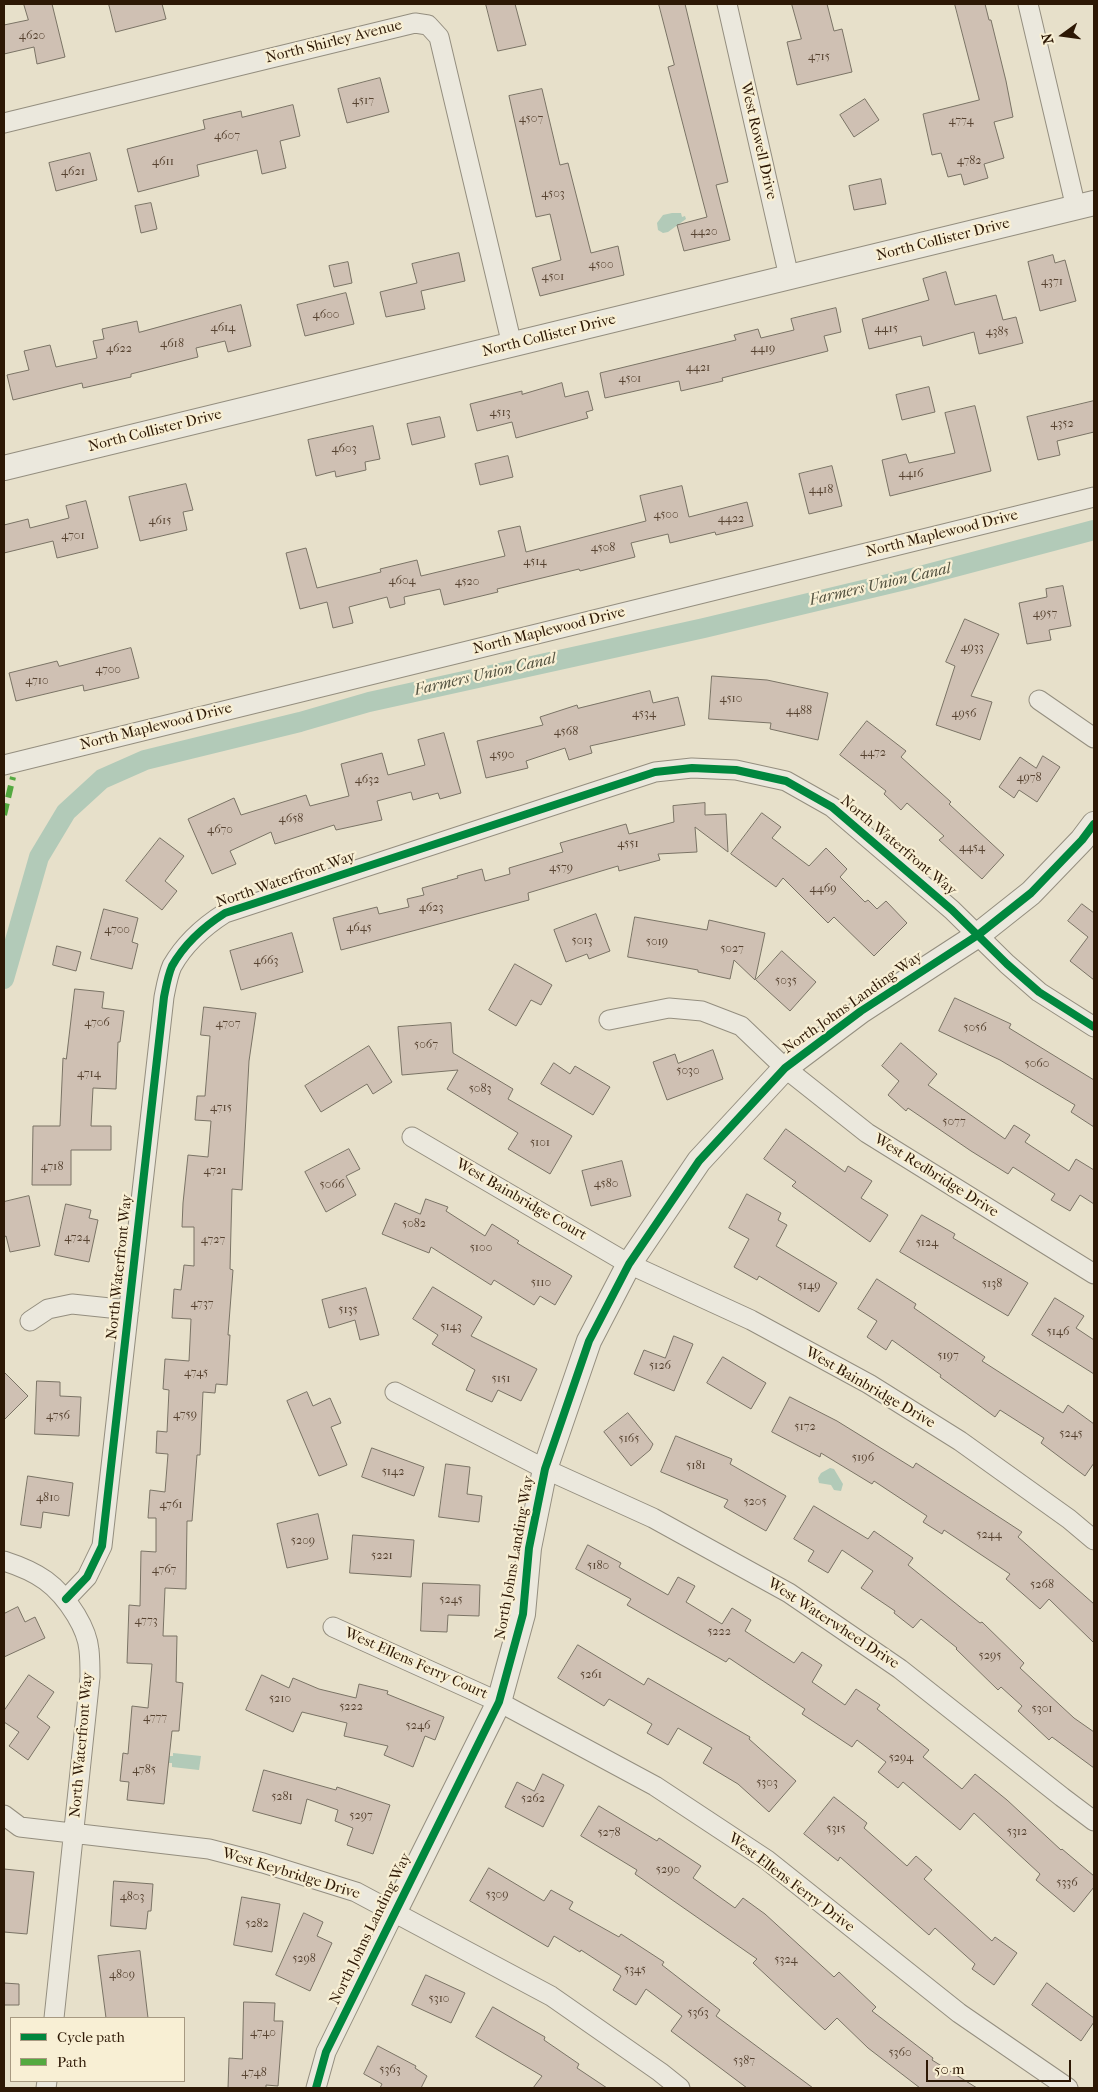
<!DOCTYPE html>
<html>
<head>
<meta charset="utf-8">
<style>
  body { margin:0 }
  #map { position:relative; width:1098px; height:2092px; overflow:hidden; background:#e7e0ca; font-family:"IM FELL French Canon",serif }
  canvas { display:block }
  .frame { position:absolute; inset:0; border:5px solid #2d1805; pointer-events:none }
  .legend { position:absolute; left:10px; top:2017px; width:175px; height:65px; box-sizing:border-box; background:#f8efd4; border:1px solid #a79981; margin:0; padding:6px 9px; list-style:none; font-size:15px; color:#2d1805 }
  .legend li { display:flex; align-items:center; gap:10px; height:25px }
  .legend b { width:25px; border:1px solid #a79981 }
  .north { position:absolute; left:1038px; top:10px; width:50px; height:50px; -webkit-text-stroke:4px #f8efd4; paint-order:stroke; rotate:256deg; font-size:14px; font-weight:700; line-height:20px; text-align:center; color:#2d1805 }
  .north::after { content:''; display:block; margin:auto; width:18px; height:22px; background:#2d1805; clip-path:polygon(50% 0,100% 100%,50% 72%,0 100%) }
  .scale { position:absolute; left:926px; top:2060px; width:145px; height:22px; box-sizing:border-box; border:2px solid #2d1805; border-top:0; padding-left:6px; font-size:15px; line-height:18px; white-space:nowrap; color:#2d1805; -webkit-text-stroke:4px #f8efd4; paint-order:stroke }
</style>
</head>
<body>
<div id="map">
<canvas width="1098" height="2092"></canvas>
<div class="frame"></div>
<ul class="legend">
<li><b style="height:6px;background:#00873e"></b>Cycle path</li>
<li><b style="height:6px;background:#54a940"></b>Path</li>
</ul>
<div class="north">N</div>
<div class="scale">50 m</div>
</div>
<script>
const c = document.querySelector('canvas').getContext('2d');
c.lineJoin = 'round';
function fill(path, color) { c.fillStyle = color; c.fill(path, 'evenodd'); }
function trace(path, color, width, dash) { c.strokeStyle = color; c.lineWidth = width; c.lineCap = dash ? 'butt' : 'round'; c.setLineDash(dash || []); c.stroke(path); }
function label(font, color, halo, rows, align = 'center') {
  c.font = font + ' "IM FELL French Canon",serif'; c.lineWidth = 4.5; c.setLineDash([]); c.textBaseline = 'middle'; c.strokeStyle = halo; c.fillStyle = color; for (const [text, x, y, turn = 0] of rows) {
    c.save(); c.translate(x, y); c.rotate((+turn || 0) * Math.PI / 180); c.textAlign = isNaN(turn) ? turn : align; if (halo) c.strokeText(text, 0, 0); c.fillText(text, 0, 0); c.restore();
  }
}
fill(new Path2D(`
  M672 213H681L682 217 685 216 686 219 668 232 663 233 658 230 657 223 663 215Z
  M830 1468 834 1469 843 1484 841 1491 834 1490 831 1485 819 1483 818 1478 821 1473Z
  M173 1753 201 1756 199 1770 172 1767V1763H169V1756H173Z`), '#b2cab8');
trace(new Path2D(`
  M4 979 39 857 66 812 102 779 145 760 300 722 369 702 704 628 909 579 1094 530`), '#b2cab8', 20);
const building = new Path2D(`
  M24 4H52L65 57 37 64 34 47 4 54V25L28 20Z
  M109 4H162L166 19 116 32Z
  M486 4H515L526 45 498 51Z
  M659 4H685L728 182 716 185 730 240 684 251 677 225 707 217 668 67 674 65Z
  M792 4H827L834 31 842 29 852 72 797 85 787 42 801 39Z
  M955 4H985L989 20H991L1006 81 1013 117 994 122 1004 158 984 164 988 178 964 185 961 174 948 177 941 153 932 155 923 114 979 100Z
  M380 78 389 112 347 123 338 89Z
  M542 89 560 165 568 163 591 253 618 246 624 275 540 296 532 268 561 260 550 214 536 217 509 96Z
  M865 99 879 120 854 137 840 115Z
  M293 105 300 136 280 141 286 168 262 174 257 150 197 165 199 176 138 192 127 149 205 129 203 120 241 111 242 117Z
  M90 153 97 180 56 191 49 163Z
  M881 179 886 204 854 210 849 186Z
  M151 203 157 229 141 233 135 206Z
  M459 253 465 281 421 291 425 309 386 317 380 292 417 283 412 264Z
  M1053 255 1055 263 1065 260 1076 301 1040 311 1028 262Z
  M348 262 352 283 334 287 329 266Z
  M946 272 955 305 996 295 1003 320 1016 317 1023 343 979 354 974 332 923 346 921 336 869 349 862 319 929 300 923 279Z
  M346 293 354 324 305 336 297 305Z
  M241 305 251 346 228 352 225 341 196 348 198 357 131 374V377L83 388 82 383 13 400 7 375 29 370 24 351 50 345 56 367 97 358 93 341 104 339 102 329 137 321 139 332Z
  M836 308 841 332 824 336 828 351 722 378 723 381 681 391 679 381 605 398 600 373 736 340 734 335 758 329 761 338 794 330 791 319Z
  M562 383 565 397 588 391 593 410 586 412 588 418 516 438 512 422 477 431 470 404 522 391V394Z
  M929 387 935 412 902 420 896 395Z
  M1094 401V432L1057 441 1060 455 1038 460 1027 417Z
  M975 406 991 471 890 496 882 460 906 454 909 463 955 453 945 413Z
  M440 417 445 437 412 445 407 424Z
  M373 426 380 459 365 462 366 470 336 477 335 471 316 476 308 440Z
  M508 456 513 477 480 485 475 464Z
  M832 466 842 506 809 514 799 474Z
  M186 484 193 510 183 512 187 530 140 541 129 497Z
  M682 486 689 517 747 502 753 526 716 535 715 532 670 543 668 534 631 543 635 557 580 571 579 569 497 589 498 592 444 605 440 589 404 597 405 604 390 608 387 597 349 607 353 623 333 628 327 602 300 609 286 553 306 548 317 588 381 572 380 569 417 560 421 576 505 556 498 531 520 526 526 552 646 521 640 496Z
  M86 501 98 548 57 558 53 541 4 553V525L28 519 30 528 69 518 66 506Z
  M1063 586 1071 626 1049 630 1051 640 1027 644 1019 603 1047 597 1046 589Z
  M965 619 999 634 971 696 992 702 980 740 936 725 955 666 946 662Z
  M131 648 139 678 84 691 83 685 16 701 9 673 57 661 59 666Z
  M712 676 767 680 828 693 818 740 770 729 771 723 709 719Z
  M650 691 653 703 678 697 685 725 590 746 592 753 569 760 565 748 526 761 528 768 486 778 477 741 543 725 540 717 577 705 578 708Z
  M867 721 906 751 901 757 951 802 949 804 1004 855 982 879 939 840 944 836 907 803 901 810 884 794 886 791 840 755Z
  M444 733 461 793 440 799 438 793 413 800 411 792 377 801 382 820 336 830 334 825 275 844 271 832 230 851 236 864 212 874 188 819 234 798 241 815 306 795 310 806 349 796 341 764 382 753 388 775 425 765 418 740Z
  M1043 756 1060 767 1037 802 1019 790 1014 798 999 787 1020 757 1036 768Z
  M705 803V815L726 814 728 852 695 827 697 852 658 854 660 860 619 871 618 866 528 893 529 900 341 950 333 918 377 907 379 914 409 907 407 899 424 895 422 888 458 878 457 876 482 869 485 881 510 874 509 868 563 852 560 843 626 824 629 834 674 822 673 806Z
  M762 813 781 827 772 838 809 866 826 848 847 869 840 877 865 902 868 900 877 909 886 901 907 923 874 956 834 917 828 923 783 878 776 887 731 854Z
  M160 838 184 856 165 881 177 891 162 910 126 881Z
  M1082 904 1094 913V980L1070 961 1088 937 1068 921Z
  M104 909 138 918 132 942 138 944 132 969 91 959Z
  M596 914 610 951 589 959 587 954 566 962 554 930Z
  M635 917 707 930 709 920 765 933 755 980 734 960 730 979 698 972V970L628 957Z
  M292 933 303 972 241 990 230 951Z
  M57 946 81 952 76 971 53 965Z
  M782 951 816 982 790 1011 756 980Z
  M515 964 552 985 541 1005 531 1000 516 1026 489 1010Z
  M75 989 104 992 102 1008 124 1011 120 1042H118L116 1089 93 1088 91 1126H111V1150H71V1185H32L33 1126H60L63 1058 66 1059Z
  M955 998 1011 1024 1009 1028 1094 1080V1127L1071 1112 1075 1105 1000 1060 939 1031Z
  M204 1007 256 1013 249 1061 242 1190 232 1189 230 1269 233 1270 228 1335H230L227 1385 216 1384 215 1393 203 1392 200 1455H197L192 1521H187L186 1589 165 1588 163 1636H177L176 1682 183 1683 179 1731H172L164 1804 127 1800 129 1782 120 1781 123 1753 128 1754 132 1706 148 1708 152 1664 127 1663 129 1605 140 1606 141 1551 156 1552V1518H148L150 1490 165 1492 168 1454 156 1453 157 1431 167 1432 169 1390 163 1389 165 1359 189 1361 191 1319 172 1318 174 1289 181 1290 184 1265 194 1266V1227H182L183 1203 188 1155 208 1157 211 1121 195 1120 197 1096H205L210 1036 201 1035Z
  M451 1023 453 1053 513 1089 508 1099 572 1136 550 1174 508 1149 518 1133 447 1089 458 1070 402 1075 398 1027Z
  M901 1043 937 1074 928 1085 1005 1139 1014 1125 1030 1135 1025 1142 1069 1171 1076 1159 1094 1170V1204L1080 1195 1070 1211 1051 1200 1055 1194 1013 1167 1008 1174 971 1151 908 1108 906 1111 888 1095 899 1081 882 1066Z
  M369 1046 392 1082 373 1094 367 1084 321 1112 305 1086Z
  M713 1050 723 1079 667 1100 653 1062 675 1054 678 1063Z
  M554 1063 570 1074 575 1066 610 1087 593 1115 541 1084Z
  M786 1129 845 1172 848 1166 872 1181 861 1198 888 1215 870 1242 792 1186 796 1182 764 1159Z
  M349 1149 360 1169 346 1176 356 1195 326 1212 305 1172Z
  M622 1161 631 1196 591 1206 582 1171Z
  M747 1194 781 1213 778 1220 787 1225 776 1246 837 1283 819 1312 759 1276 757 1280 734 1267 749 1239 729 1228Z
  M29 1196 40 1246 10 1252 6 1236 4 1237V1202Z
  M426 1199 448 1207 446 1211 485 1236 492 1224 519 1241 517 1243 572 1276 555 1305 540 1296 534 1305 494 1280 491 1285 431 1247 429 1253 382 1234 395 1203 420 1214Z
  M66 1204 91 1210 89 1218 98 1220 89 1262 55 1255Z
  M922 1215 955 1234 953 1238 1028 1283 1008 1316 900 1252Z
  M877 1279 916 1304 914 1308 985 1357 982 1361 1063 1413 1068 1405 1094 1424V1463L1085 1476 1041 1443 1044 1438 1000 1410 995 1417 940 1377 941 1375 892 1340 886 1350 867 1337 877 1321 858 1309Z
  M433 1287 482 1317 471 1336 537 1369 521 1401 498 1390 492 1402 466 1390 475 1370 432 1344 438 1335 413 1319Z
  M366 1288 379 1335 360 1340 355 1320 329 1328 322 1300Z
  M1055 1298 1084 1316 1076 1328 1094 1340V1374L1032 1335Z
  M674 1336 693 1344 674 1391 634 1374 644 1350 665 1358Z
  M723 1357 766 1383 751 1409 707 1383Z
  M4 1372 28 1396 4 1420Z
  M37 1381 60 1382V1396L81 1397 79 1436 35 1434Z
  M307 1392 313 1406 330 1398 341 1423 331 1427 347 1465 319 1476 287 1401Z
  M790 1397 837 1421 913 1468 916 1463 1022 1532 1018 1537 1094 1604V1643L1049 1599 1040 1609 1006 1579 1010 1574 944 1530 942 1534 923 1522 927 1516 874 1481 872 1484 821 1453 820 1457 772 1432Z
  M628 1413 653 1444 650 1450 631 1466 604 1432Z
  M676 1436 732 1459 730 1464 786 1496 766 1531 724 1507 728 1500 661 1472Z
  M372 1448 424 1467 414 1496 362 1477Z
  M446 1464 470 1467 467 1494 482 1496 479 1522 439 1517Z
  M28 1476 73 1483 69 1516 43 1512 41 1528 21 1525Z
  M814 1506 868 1539 874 1531 913 1558 908 1565 980 1623 982 1622 1024 1663 1020 1668 1074 1718 1094 1732V1768L1052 1737 1049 1740 1018 1711 1022 1706 1001 1687 998 1690 956 1649 957 1648 921 1619 913 1628 894 1613 895 1611 861 1588 873 1571 842 1550 828 1573 808 1561 814 1551 794 1539Z
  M318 1514 328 1559 287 1568 277 1524Z
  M353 1535 414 1540 411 1577 350 1573Z
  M588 1545 621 1563 619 1567 668 1595 678 1577 695 1586 686 1602 722 1624 732 1608 751 1620 745 1631 794 1663 802 1652 822 1665 812 1682 845 1705 856 1689 880 1705 877 1709 929 1750 923 1757 962 1789 975 1774 1007 1800 1061 1850 1062 1849 1094 1876V1887L1074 1912 1036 1880 1040 1874 974 1813 960 1830 903 1782 898 1788 878 1772 886 1762 857 1740 852 1747 802 1714 805 1709 729 1658 726 1662 627 1605 631 1599 576 1569Z
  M423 1583 480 1585 479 1616 448 1615 447 1632 421 1631Z
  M18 1607 25 1622 35 1617 45 1638 4 1657V1614Z
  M578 1645 644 1685 648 1678 750 1737 749 1739 796 1781 769 1812 738 1784 703 1763 712 1748 678 1728 668 1745 647 1733 652 1724 609 1699 604 1706 558 1678Z
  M29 1675 54 1692 37 1717 50 1727 28 1760 9 1746 19 1732 4 1722V1711Z
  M262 1675 289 1688 293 1678 319 1689 356 1698 359 1684 388 1691 387 1694 444 1717 435 1740 425 1736 413 1767 384 1755 388 1746 344 1736 347 1723 302 1712 293 1732 246 1710Z
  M264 1770 336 1790 337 1787 390 1805 373 1854 347 1845 353 1828 335 1821 338 1810 307 1799 301 1824 253 1811Z
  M543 1774 564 1785 543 1827 505 1807 517 1782 534 1791Z
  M834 1797 867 1823 864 1828 907 1866 916 1856 932 1870 924 1879 992 1941 995 1937 1017 1953 994 1985 972 1969 975 1964 935 1928 929 1935 840 1857 838 1861 804 1834Z
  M599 1806 657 1841 659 1838 701 1866 693 1878 735 1908 743 1898 765 1914 834 1977 839 1972 876 2007 872 2011 933 2058 932 2060 977 2088H920L868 2048 837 2018 825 2030 753 1963 757 1959 635 1874 637 1870 581 1836Z
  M489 1868 544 1901 551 1890 573 1902 569 1909 619 1937 621 1934 664 1962 662 1965 720 2010 716 2016 813 2088H747L671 2031 682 2016 646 1989 636 2005 613 1990 621 1976 581 1950 580 1952 554 1936 548 1947 470 1901Z
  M4 1869 34 1872 27 1934 4 1932Z
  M114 1881 153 1884 151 1911H148L146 1929 111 1926Z
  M242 1897 280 1904 272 1952 234 1945Z
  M304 1913 323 1922 317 1936 332 1943 310 1991 276 1975Z
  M140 1951 148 2018H106L98 1956Z
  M426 1975 465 1993 451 2023 412 2005Z
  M4 1983 19 1984V2005H4Z
  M1047 1983 1094 2018V2022L1081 2041 1032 2005Z
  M244 2002 275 2003 274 2021H283L278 2086 266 2085V2088H228L229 2058 242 2059Z
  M493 2007 545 2037 544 2040 579 2064 577 2068 607 2088H533L542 2076 476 2037Z
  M378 2046 416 2066 415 2068 427 2076 421 2088H380L382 2084 364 2074Z`);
fill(building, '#cfc0b3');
trace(building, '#7a7365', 1);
const minor = new Path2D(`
  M727 4 789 277
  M1028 4 1076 208
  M4 123 415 23 428 25 439 37 512 345
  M1039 700 1094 738
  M4 765 1094 497
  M609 1020 669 1008 702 1011 741 1026 785 1068 867 1133 1094 1274
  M412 1137 629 1264 751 1320 869 1384 960 1441 1069 1519 1094 1540
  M30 1321 48 1309 72 1304 129 1310
  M395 1392 545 1469 653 1518 789 1593 900 1669 1062 1797 1094 1821
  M4 1561C38 1572 57 1584 76 1615 82 1625 88 1638 89 1650 90 1659 90 1668 90 1677L54 2018
  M66 1599 87 1577 102 1546 164 997C166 987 168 975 172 966 185 943 203 927 225 913L655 772 692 768 736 770 786 781 832 807 952 910 1007 964 1039 992 1094 1027
  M333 1627 499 1702 655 1786 767 1860 959 2013 1068 2088
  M4 1815 20 1827 209 1849 263 1863 356 1892 551 1996 660 2072 680 2088
  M46 2088 47 2081
  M316 2088 326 2052 395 1911`);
const tertiary = new Path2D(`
  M4 468 1094 203
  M395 1911 499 1702 523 1614 529 1548 545 1469 589 1341 629 1264 699 1161 785 1068 861 1011 978 935 1031 893 1082 840 1094 824`);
trace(minor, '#948e7f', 21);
trace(tertiary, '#948e7f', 26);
trace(minor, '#ebe8dd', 19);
trace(tertiary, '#ebe8dd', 24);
trace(new Path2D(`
  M4 815 13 777`), '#54a940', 6, [12, 6]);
trace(new Path2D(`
  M66 1599 87 1577 102 1546 164 997C166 987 168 975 172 966 185 943 203 927 225 913L655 772 692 768 736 770 786 781 832 807 952 910 1007 964 1039 992 1094 1027
  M316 2088 326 2052 499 1702 523 1614 529 1548 545 1469 589 1341 629 1264 699 1161 785 1068 861 1011 978 935 1031 893 1082 840 1094 824`), '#00873e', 8);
label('12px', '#564230', null, [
  ["4620",32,36],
  ["4715",819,57],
  ["4517",363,101],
  ["4507",531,119],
  ["4774",961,121],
  ["4607",227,136],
  ["4782",969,161],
  ["4611",163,162],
  ["4621",73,172],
  ["4503",553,194],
  ["4420",704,232],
  ["4500",601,265],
  ["4501",553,277],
  ["4371",1052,282],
  ["4600",326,315],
  ["4614",223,328],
  ["4415",886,329],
  ["4385",997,332],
  ["4618",172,344],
  ["4622",119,349],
  ["4419",763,349],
  ["4421",698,368],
  ["4501",630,379],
  ["4513",500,413],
  ["4352",1062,424],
  ["4603",344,449],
  ["4416",911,474],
  ["4418",821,490],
  ["4500",666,515],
  ["4422",731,519],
  ["4615",160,521],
  ["4701",73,536],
  ["4508",603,548],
  ["4514",535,562],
  ["4604",402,581],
  ["4520",467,582],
  ["4957",1045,614],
  ["4933",972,648],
  ["4700",108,670],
  ["4710",37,681],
  ["4510",731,699],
  ["4488",799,711],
  ["4534",644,714],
  ["4956",964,714],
  ["4568",566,732],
  ["4472",873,753],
  ["4590",502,755],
  ["4978",1029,778],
  ["4632",367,780],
  ["4658",291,819],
  ["4670",220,830],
  ["4551",628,844],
  ["4454",972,848],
  ["4579",561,868],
  ["4469",823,889],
  ["4623",431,908],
  ["4645",359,928],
  ["4700",117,930],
  ["5013",582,941],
  ["5019",657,942],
  ["5027",732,949],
  ["4663",266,961],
  ["5035",786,981],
  ["4706",97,1023],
  ["4707",228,1024],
  ["5056",975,1028],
  ["5067",426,1045],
  ["5060",1037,1064],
  ["5030",688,1071],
  ["4714",89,1074],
  ["5083",480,1089],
  ["4715",221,1108],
  ["5077",954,1122],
  ["5101",540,1143],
  ["4718",52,1167],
  ["4721",215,1171],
  ["4580",606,1184],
  ["5066",332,1185],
  ["5082",414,1224],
  ["4724",77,1238],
  ["4727",213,1240],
  ["5124",927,1243],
  ["5100",481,1248],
  ["5110",541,1283],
  ["5138",992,1284],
  ["5149",809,1286],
  ["4737",202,1304],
  ["5135",348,1310],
  ["5143",451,1327],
  ["5146",1058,1332],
  ["5197",948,1356],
  ["5126",660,1366],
  ["4745",196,1373],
  ["5151",501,1379],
  ["4759",185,1415],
  ["4756",58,1416],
  ["5172",805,1427],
  ["5245",1071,1434],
  ["5165",629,1439],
  ["5196",863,1458],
  ["5181",696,1466],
  ["5142",393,1472],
  ["4810",48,1498],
  ["5205",755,1502],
  ["4761",171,1505],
  ["5244",989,1535],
  ["5209",303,1541],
  ["5221",382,1556],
  ["5180",598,1566],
  ["4767",164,1570],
  ["5268",1042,1585],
  ["5245",451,1600],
  ["4773",146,1621],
  ["5222",719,1632],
  ["5295",990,1656],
  ["5261",591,1675],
  ["5210",280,1699],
  ["5222",351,1707],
  ["5301",1042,1709],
  ["4777",155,1718],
  ["5246",418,1726],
  ["5294",901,1758],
  ["4785",144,1770],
  ["5303",767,1783],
  ["5281",282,1797],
  ["5262",533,1799],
  ["5297",361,1816],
  ["5315",836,1829],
  ["5312",1017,1832],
  ["5278",609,1833],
  ["5290",668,1870],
  ["5336",1067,1883],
  ["5309",497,1895],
  ["4803",132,1897],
  ["5282",257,1924],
  ["5298",304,1959],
  ["5324",786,1960],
  ["5345",635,1970],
  ["4809",122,1975],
  ["5310",439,1999],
  ["5363",698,2013],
  ["4740",263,2033],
  ["5360",900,2053],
  ["5387",744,2061],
  ["5363",390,2070],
  ["4748",254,2073]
]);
label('15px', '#2d1805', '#f8efd4', [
  ["North Shirley Avenue",334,42,-14],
  ["West Rowell Drive",758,141,77],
  ["North Collister Drive",943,240,-14],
  ["North Collister Drive",549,336,-14],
  ["North Collister Drive",155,431,-14],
  ["North Maplewood Drive",942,534,-14],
  ["North Maplewood Drive",549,631,-14],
  ["North Maplewood Drive",156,727,-14],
  ["North Waterfront Way",898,846,40],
  ["North Waterfront Way",286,880,-19],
  ["North Johns Landing Way",853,1003,-35],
  ["West Redbridge Drive",936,1176,32],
  ["West Bainbridge Court",521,1200,30],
  ["North Waterfront Way",120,1267,-84],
  ["West Bainbridge Drive",870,1388,30],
  ["North Johns Landing Way",515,1558,-80],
  ["West Waterwheel Drive",833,1624,33],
  ["West Ellens Ferry Court",416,1664,24],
  ["North Waterfront Way",82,1745,-85],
  ["West Keybridge Drive",291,1874,17],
  ["West Ellens Ferry Drive",791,1883,37],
  ["North Johns Landing Way",371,1929,-64]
]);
label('italic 16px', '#545341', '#f8efd4', [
  ["Farmers Union Canal",880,585,-13],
  ["Farmers Union Canal",485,675,-13]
]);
</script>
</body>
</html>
